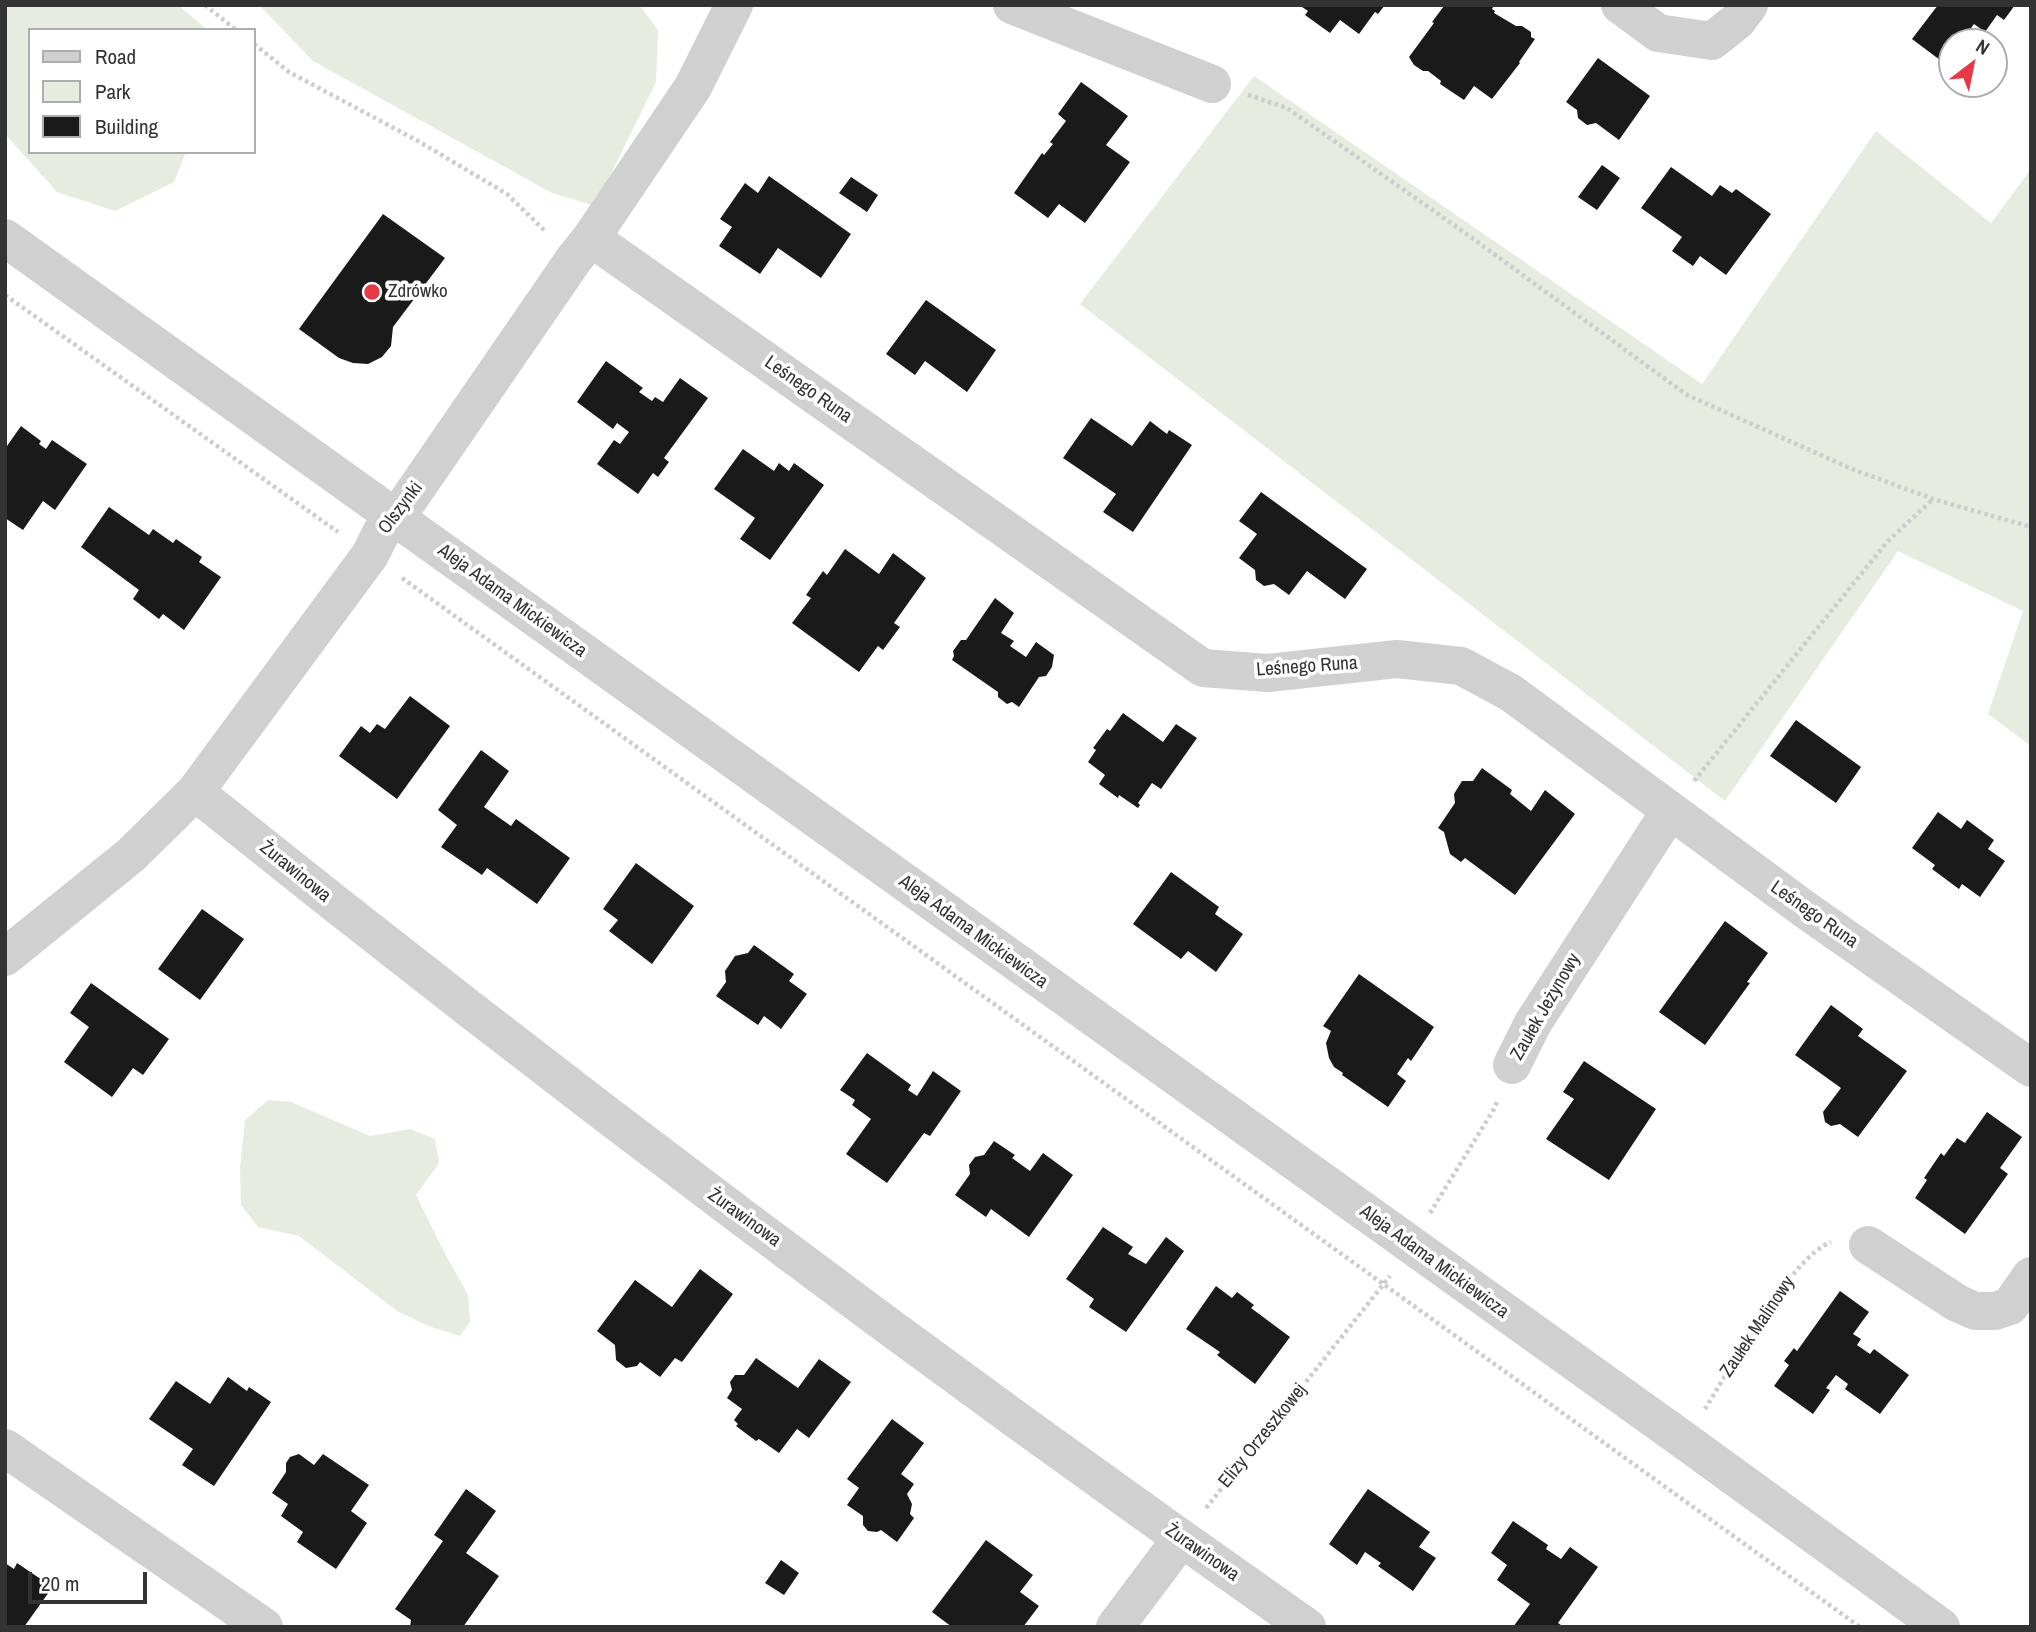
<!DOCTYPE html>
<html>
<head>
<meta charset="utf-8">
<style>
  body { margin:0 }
  #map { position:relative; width:2036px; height:1632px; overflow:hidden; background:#fff; font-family:"Archivo Narrow",sans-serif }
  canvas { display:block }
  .frame { position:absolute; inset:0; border:7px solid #333; pointer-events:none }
  .legend { position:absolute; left:28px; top:28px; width:228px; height:126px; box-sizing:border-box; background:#fff; border:2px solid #adadad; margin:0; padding:9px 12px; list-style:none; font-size:21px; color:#333 }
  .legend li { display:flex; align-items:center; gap:14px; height:35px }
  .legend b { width:35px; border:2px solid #adadad }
  .north { position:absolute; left:1938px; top:28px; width:70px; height:70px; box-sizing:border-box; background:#fff; border:2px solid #adadad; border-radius:50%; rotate:32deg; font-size:19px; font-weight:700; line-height:28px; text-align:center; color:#333 }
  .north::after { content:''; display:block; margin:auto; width:24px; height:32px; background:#e63946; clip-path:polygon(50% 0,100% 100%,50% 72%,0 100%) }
  .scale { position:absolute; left:28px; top:1572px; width:119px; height:32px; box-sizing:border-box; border:4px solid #333; border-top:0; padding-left:9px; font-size:21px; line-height:24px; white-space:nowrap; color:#333; -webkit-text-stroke:5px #fff; paint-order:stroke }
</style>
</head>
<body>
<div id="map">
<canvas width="2036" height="1632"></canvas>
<div class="frame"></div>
<ul class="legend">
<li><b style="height:9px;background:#d0d0d0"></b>Road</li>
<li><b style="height:19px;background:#e6ecdf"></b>Park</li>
<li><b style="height:19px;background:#1a1a1a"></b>Building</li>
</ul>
<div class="north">N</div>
<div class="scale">20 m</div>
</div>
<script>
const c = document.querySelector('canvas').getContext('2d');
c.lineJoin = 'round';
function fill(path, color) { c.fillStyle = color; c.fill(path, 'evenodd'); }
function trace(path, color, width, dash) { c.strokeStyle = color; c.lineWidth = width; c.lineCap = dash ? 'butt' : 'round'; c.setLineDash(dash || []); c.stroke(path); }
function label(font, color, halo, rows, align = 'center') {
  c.font = font + ' "Archivo Narrow",sans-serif'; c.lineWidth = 7; c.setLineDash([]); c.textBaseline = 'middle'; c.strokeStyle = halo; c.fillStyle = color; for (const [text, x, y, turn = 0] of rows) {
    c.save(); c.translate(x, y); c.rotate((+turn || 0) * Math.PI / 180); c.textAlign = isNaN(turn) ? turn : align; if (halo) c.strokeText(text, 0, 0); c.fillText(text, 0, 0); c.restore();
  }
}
fill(new Path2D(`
  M5 5H178L204 27V30H30V152H186L174 182 115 211 57 192 5 134Z
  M259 5H639L658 30 656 82 595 206 552 193 313 61Z
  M1254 76 1702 384 1876 131 1991 223 2031 169V746L1988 714 2023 611 1898 551 1725 801 1080 304Z
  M268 1100 291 1102 370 1136 410 1129 435 1139 439 1163 416 1195 442 1248 468 1295 470 1322 460 1336 428 1326 397 1311 299 1236 258 1227 241 1205 240 1167 245 1120Z`), '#e6ecdf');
fill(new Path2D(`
  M1299 5H1385L1378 14 1375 12 1359 34 1340 20 1330 33 1305 15 1308 11Z
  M1447 5H1494L1492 9 1495 11 1494 13 1516 26H1522L1531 32V37L1535 39 1519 62 1520 63 1492 99 1474 86 1464 100 1440 84 1441 81 1428 71H1423L1414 65 1409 57 1434 23 1432 22 1444 6Z
  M1938 5H2015L2004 20 1997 15 1985 32 1974 24 1961 42H1952V53L1944 63 1912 39Z
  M1598 58 1650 96 1619 140 1596 123 1587 125 1578 118 1577 110 1566 102Z
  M1081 82 1128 116 1106 145 1130 162 1085 223 1059 204 1048 218 1014 193 1042 153 1044 155 1053 144 1050 142 1066 121 1058 114Z
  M1602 165 1620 178 1597 210 1578 197Z
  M1671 167 1712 196 1720 185 1732 193 1736 189 1771 214 1726 275 1700 256 1693 266 1672 251 1682 237 1641 208Z
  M769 176 851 234 821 278 778 248 760 274 719 246 732 227 720 219 745 183 758 193Z
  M851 177 878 195 867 212 839 193Z
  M383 214 445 258 393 327 391 346 382 357 368 364 353 363 339 358 299 329Z
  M926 300 996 350 967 392 925 361 915 375 886 354Z
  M606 361 643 388 639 392 652 401 655 397 663 402 680 378 708 398 664 458 669 462 658 477 653 473 638 494 597 464 614 440 620 444 629 432 617 423 613 429 577 402Z
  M1091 418 1132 446 1150 421 1167 434 1169 430 1192 445 1133 532 1103 512 1116 494 1063 458Z
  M21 426 41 441 39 444 46 449 52 440 87 464 55 510 43 501 23 530 5 518V445L7 446Z
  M743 449 774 471 779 463 789 471 794 463 824 485 770 560 740 539 755 518 714 489Z
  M1261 492 1367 569 1345 599 1307 571 1289 595 1274 584 1264 586 1256 580 1255 570 1239 558 1257 534 1239 521Z
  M109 507 149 535 153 529 173 543 176 539 202 557 199 562 221 577 184 630 163 614 159 619 133 599 139 590 81 547Z
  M845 549 879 574 893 553 926 578 894 623 900 627 883 650 878 646 859 672 792 623 811 598 806 595 823 571 827 575Z
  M995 598 1014 613 1001 633 1014 641 1010 646 1026 657 1036 642 1054 655 1052 667 1046 676 1039 677 1019 707 1012 702 1007 704 998 697V692L952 660 954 656 953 651 961 640H966Z
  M410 696 450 726 397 799 339 756 361 726 370 733 377 724 385 729Z
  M1123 713 1163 742 1176 724 1197 738 1161 789 1152 783 1138 803 1140 805 1138 808 1119 795 1118 798 1099 784 1105 775 1088 762 1096 750 1093 748 1107 729 1110 731Z
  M1796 720 1861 767 1836 803 1770 756Z
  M481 750 509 771 484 807 511 826 516 819 570 858 537 904 487 868 482 875 441 847 457 825 438 810Z
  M1482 768 1512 790 1510 794 1531 811 1545 790 1575 814 1515 895 1465 858 1461 862 1450 854 1444 832 1438 828 1455 803 1454 794 1462 781H1473Z
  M1938 812 1961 829 1967 820 1994 840 1988 849 2005 861 1980 897 1962 884 1959 889 1932 869 1935 865 1912 848Z
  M636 863 694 906 652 964 609 931 618 920 603 909Z
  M1171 872 1219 907 1215 914 1243 934 1216 972 1188 951 1181 959 1133 924Z
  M202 909 244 939 200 1000 158 969Z
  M1725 921 1768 953 1747 982 1750 983 1705 1045 1659 1012Z
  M754 945 794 974 789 981 807 994 781 1029 764 1016 758 1025 716 996 726 982 725 971 735 956 748 953Z
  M1359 974 1434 1027 1411 1061 1408 1058 1397 1074 1406 1081 1388 1107 1342 1075 1343 1073 1334 1067 1329 1058 1326 1043 1331 1031 1323 1026Z
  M91 983 169 1039 143 1075 133 1068 112 1097 64 1062 89 1027 70 1013Z
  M1831 1005 1863 1029 1858 1036 1907 1071 1858 1137 1840 1124 1831 1126 1825 1122 1823 1112 1841 1088 1795 1055Z
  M867 1053 911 1085 908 1090 917 1096 933 1071 961 1091 930 1136 924 1133 887 1183 846 1154 871 1119 852 1105 855 1100 840 1090Z
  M1584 1061 1656 1109 1609 1180 1546 1139 1574 1099 1563 1092Z
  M1987 1112 2022 1137 2000 1168 2008 1174 1965 1234 1915 1198 1927 1180 1924 1178 1941 1153 1944 1156 1957 1138 1965 1143Z
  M994 1141 1015 1155 1012 1158 1030 1171 1043 1153 1073 1175 1029 1237 991 1209 986 1217 955 1195 970 1174 969 1165 975 1157 984 1155Z
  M1103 1227 1133 1247 1128 1254 1146 1264 1166 1237 1184 1251 1126 1332 1089 1307 1094 1299 1066 1279Z
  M700 1269 733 1294 682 1362 675 1358 660 1377 640 1362 637 1366 626 1368 616 1360 615 1345 597 1331 635 1280 672 1307Z
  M1216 1286 1232 1298 1237 1292 1254 1305 1251 1308 1290 1337 1255 1384 1217 1355 1220 1352 1186 1329Z
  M1840 1291 1869 1312 1853 1334 1861 1339 1857 1345 1870 1354 1874 1349 1909 1375 1880 1414 1845 1389 1848 1384 1836 1375 1826 1388 1830 1390 1813 1414 1774 1386 1789 1365 1784 1361 1794 1348 1797 1351Z
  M756 1358 798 1388 819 1359 851 1382 809 1438 797 1429 779 1453 759 1439 756 1441 736 1426 738 1424 734 1420 742 1409 727 1398 732 1390 730 1382 735 1375H744Z
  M228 1377 247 1391 249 1387 271 1402 214 1486 182 1465 193 1449 149 1419 176 1381 210 1404Z
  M892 1419 924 1443 901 1474 914 1484 907 1494 912 1504 910 1514 914 1518 897 1542 881 1530 877 1532 868 1531 863 1525V1516L847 1505 859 1488 847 1479Z
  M299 1454 314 1465 323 1454 369 1485 351 1511 367 1523 336 1569 297 1542 303 1532 281 1516 288 1504 272 1493 286 1472V1463L290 1457Z
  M466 1489 496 1511 466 1553 499 1576 463 1627H410L411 1620 395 1609 443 1541 434 1535Z
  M1368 1489 1430 1532 1419 1547 1436 1558 1413 1591 1378 1566 1381 1563 1365 1552 1357 1565 1329 1544Z
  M1513 1521 1548 1545 1546 1549 1561 1559 1570 1547 1598 1567 1558 1623 1564 1627H1513L1530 1604 1497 1580 1507 1565 1491 1553Z
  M986 1540 1033 1575 1020 1592 1039 1606 1023 1627H952L932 1612Z
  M781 1560 799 1573 784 1595 765 1583Z
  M5 1563 14 1569 17 1563 48 1584 44 1589 49 1592 24 1627H5Z`), '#1a1a1a');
trace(new Path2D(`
  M205 5 236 30
  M254 44 289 72 418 141 507 194 546 232
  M1248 95 1287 108 1461 230 1687 395 1852 469 1933 499 2031 527
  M5 295 338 532
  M402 578 1860 1627
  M1694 781 1887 542 1933 499
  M1430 1213 1494 1109 1498 1100
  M1705 1409C1730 1369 1790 1258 1831 1242
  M1206 1508 1390 1276`), '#cdcdcd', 4.5, [3.5, 3.5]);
trace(new Path2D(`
  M1012 5 1212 84
  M1620 5 1658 33 1712 41 1737 21 1749 5
  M5 238 1685 1441 1941 1627
  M591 238 1203 668 1268 673 1397 659 1461 666 1511 693 1807 911 2031 1068
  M195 792C556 1082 927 1361 1307 1627
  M5 957 131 855 195 792 370 555 381 533 396 518 574 259 591 238 693 87 734 5
  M1512 1065 1533 1023 1670 811
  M1868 1245 1957 1303 1975 1311H1995L2010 1306 2031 1276
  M5 1448 264 1627
  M1115 1627 1181 1539`), '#d0d0d0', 38);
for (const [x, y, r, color] of [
  [372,292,9,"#e63946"]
]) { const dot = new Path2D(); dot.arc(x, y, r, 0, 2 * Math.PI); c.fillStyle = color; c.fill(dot); trace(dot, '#fff', 2.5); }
label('19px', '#333', '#fff', [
  ["Zdrówko",388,292]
], 'left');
label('19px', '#333', '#fff', [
  ["Leśnego Runa",808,390,35],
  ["Olszynki",401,508,-53],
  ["Aleja Adama Mickiewicza",512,601,36],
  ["Leśnego Runa",1307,667,-4],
  ["Żurawinowa",295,872,39],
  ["Leśnego Runa",1814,915,35],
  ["Aleja Adama Mickiewicza",973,932,36],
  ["Zaułek Jeżynowy",1546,1007,-60],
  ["Żurawinowa",744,1218,36],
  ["Aleja Adama Mickiewicza",1434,1262,36],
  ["Zaułek Malinowy",1758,1327,-56],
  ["Elizy Orzeszkowej",1263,1436,-51],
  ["Żurawinowa",1202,1553,35]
]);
</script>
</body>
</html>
